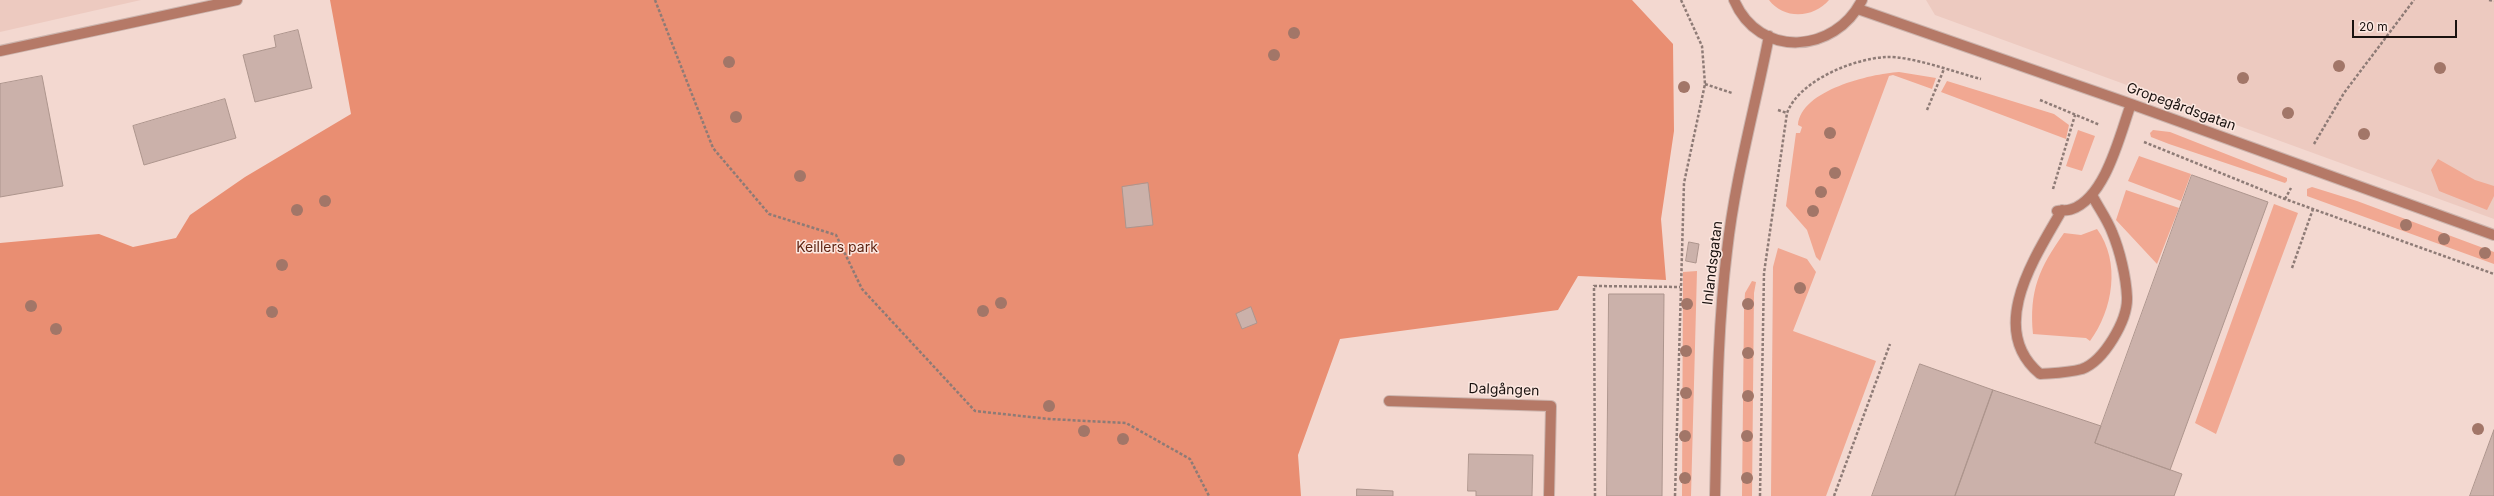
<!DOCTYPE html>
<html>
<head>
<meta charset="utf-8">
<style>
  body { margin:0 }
  #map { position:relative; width:2494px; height:496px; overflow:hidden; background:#f3d8d0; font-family:Inter,sans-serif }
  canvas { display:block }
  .scale { position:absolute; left:2352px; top:20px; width:105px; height:18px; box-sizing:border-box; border:2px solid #1a120f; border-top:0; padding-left:5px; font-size:12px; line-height:14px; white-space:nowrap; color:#1a120f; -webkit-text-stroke:3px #fce7e0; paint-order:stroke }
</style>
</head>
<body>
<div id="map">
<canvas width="2494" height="496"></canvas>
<div class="scale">20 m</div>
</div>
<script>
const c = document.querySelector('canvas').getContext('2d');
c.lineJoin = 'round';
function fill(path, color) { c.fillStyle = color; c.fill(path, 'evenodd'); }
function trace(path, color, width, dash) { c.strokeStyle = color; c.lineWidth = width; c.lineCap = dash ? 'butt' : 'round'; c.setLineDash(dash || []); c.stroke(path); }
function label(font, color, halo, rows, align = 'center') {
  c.font = font + ' Inter,sans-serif'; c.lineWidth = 3; c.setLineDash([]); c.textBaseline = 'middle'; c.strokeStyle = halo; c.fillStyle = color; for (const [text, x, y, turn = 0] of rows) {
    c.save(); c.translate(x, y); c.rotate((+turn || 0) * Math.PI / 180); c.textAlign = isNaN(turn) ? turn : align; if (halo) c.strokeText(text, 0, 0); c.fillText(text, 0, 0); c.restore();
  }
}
fill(new Path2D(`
  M0 0H141L0 32Z
  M1926 0H2494V219L1935 15Z`), '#edcac0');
fill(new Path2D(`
  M1769 0H1829C1814 18 1784 20 1769 0Z
  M1899 72 1936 78 1932 89 1893 75 1889 76 1820 261 1816 257 1807 230 1786 206 1796 133H1800L1802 127 1798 125C1801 90 1870 74 1899 72Z
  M1947 81 2054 114 2069 125 2066 139 1941 92Z
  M2078 130 2095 136 2082 171 2066 166Z
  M2153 130 2170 132 2287 178V181L2285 183 2169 144 2151 137 2150 133Z
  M2139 156 2191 174 2181 201 2128 181Z
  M2438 159 2475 180 2494 186V196L2487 210 2439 191 2431 170Z
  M2312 187 2357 201 2494 252V264L2307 196V189Z
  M2126 190 2179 208 2157 264 2116 220Z
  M2274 204 2298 213 2216 434 2195 423Z
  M2097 229C2121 262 2113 310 2090 341L2086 338 2033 334C2029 291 2039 268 2064 233L2081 235Z
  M1778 248 1807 259 1816 272 1793 331 1876 361 1826 496H1771L1773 267Z
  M1697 271 1691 496H1682L1683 272Z
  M1752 281 1756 282 1754 293 1752 496H1742L1744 310 1745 293Z`), '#f1a892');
fill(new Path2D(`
  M330 0H1632L1673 44 1674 131 1661 219 1666 280 1578 276 1558 310 1340 339 1298 455 1301 496H0V243L99 234 133 247 176 238 190 215 245 177 351 114Z`), '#e98e72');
const building = new Path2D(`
  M298 30 312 88 255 102 243 55 276 47 274 36Z
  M42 76 63 186 0 197V84Z
  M225 99 236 138 144 165 133 126Z
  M2192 175 2268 202 2170 470 2095 443Z
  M1148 183 1153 225 1126 228 1122 187Z
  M1689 242 1699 244 1696 263 1686 261Z
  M1609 294H1664L1662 496H1607Z
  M1251 307 1257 323 1242 329 1236 314Z
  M1920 364 1993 390 1955 496H1872Z
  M1993 390 2101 426 2095 443 2182 474 2174 496H1955Z
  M2494 430V496H2470Z
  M1469 454 1533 455 1532 496H1476V491H1468Z
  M1357 489 1393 491V496H1357Z`);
fill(building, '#cbb1aa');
trace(building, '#ad958d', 1);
const minor = new Path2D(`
  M1734 0C1759 59 1835 54 1862 0
  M1858 9 2131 104 2494 235
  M0 51 237 0
  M2062 210C2035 257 1986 329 2040 374 2054 373 2068 373 2082 369 2104 361 2128 320 2127 297 2126 277 2120 251 2112 232 2107 219 2098 207 2092 195
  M2057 211C2061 210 2067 211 2072 209 2106 197 2120 134 2131 104
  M1389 401 1551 406 1549 496
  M1715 496C1717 414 1717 332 1727 251 1735 178 1755 108 1769 36`);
trace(minor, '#ccb4ad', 12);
trace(new Path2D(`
  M655 0 713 148 769 214 836 235 862 289 975 411 1049 419 1126 423 1190 459 1209 496
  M2489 0 2494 1
  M1705 84 1732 93
  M2040 100 2100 125
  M1778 110 1787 113
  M1927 110 1944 69
  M2144 142 2285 199 2494 274
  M2314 144 2344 93 2414 0
  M2053 189 2075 115
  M2285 199 2291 188
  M2292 268 2313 209
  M1595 496 1594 286 1680 287
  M1675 496 1684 183 1705 84 1702 46 1681 0
  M1760 496 1764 273 1787 113C1799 81 1852 59 1886 57 1912 56 1954 72 1981 79
  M1834 496 1890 344`), '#8e7b76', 2.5, [3, 2]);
trace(minor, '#b57967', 10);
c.fillStyle = '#a27668';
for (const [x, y] of [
  [1294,33],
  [1274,55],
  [729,62],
  [2339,66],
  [2440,68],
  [2243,78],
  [1684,87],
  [2288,113],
  [736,117],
  [1830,133],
  [2364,134],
  [1835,173],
  [800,176],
  [1821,192],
  [325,201],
  [297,210],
  [1813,211],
  [2406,225],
  [2444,239],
  [2485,253],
  [282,265],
  [1800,288],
  [1001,303],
  [1687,304],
  [1748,304],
  [31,306],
  [983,311],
  [272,312],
  [56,329],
  [1686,351],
  [1748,353],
  [1686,393],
  [1748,396],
  [1049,406],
  [2478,429],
  [1084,431],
  [1685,436],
  [1747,436],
  [1123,439],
  [899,460],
  [1685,478],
  [1747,478]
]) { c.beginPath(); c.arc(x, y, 6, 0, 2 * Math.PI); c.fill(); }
label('14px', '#1a120f', '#fce7e0', [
  ["Gropegårdsgatan",2181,107,20],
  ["Inlandsgatan",1713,263,-83],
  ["Dalgången",1504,390,2]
]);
label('14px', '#5f2513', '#fce7e0', [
  ["Keillers park",837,248]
]);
</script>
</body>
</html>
